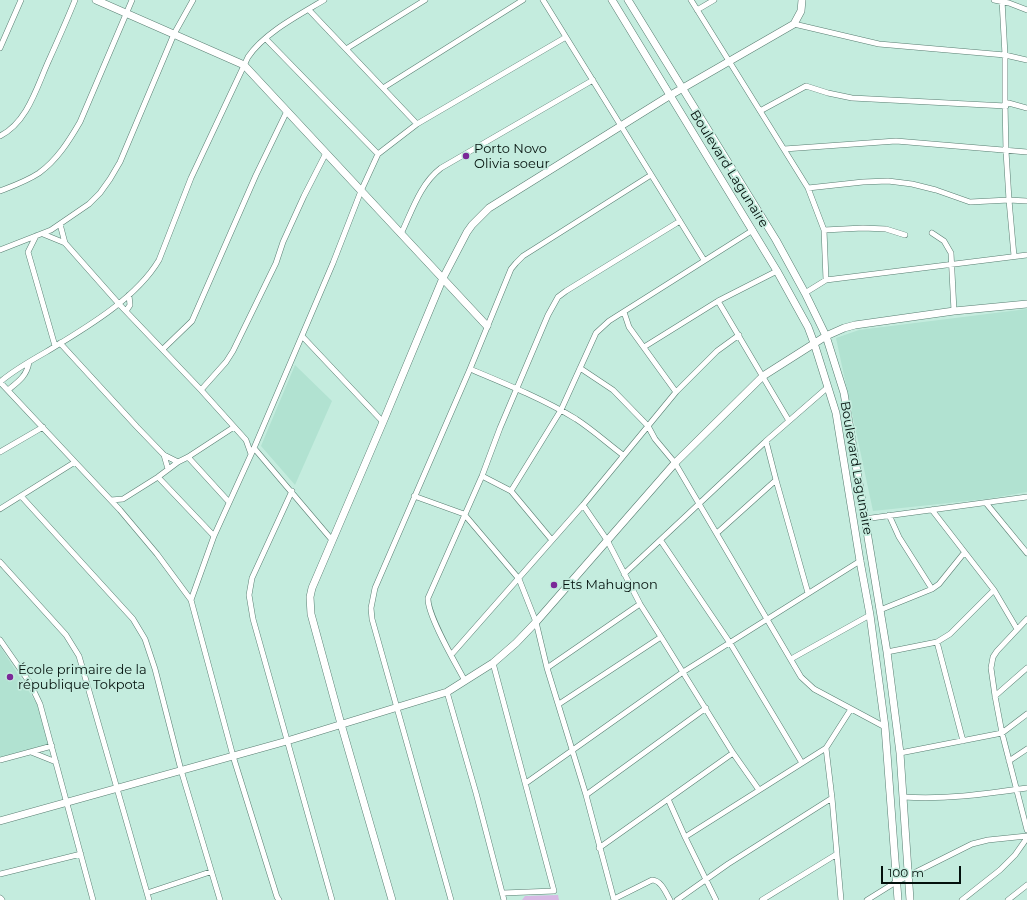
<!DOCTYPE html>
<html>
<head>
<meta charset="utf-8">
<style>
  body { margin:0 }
  #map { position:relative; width:1027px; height:900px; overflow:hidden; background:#c4ecde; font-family:Montserrat,sans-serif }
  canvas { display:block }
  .scale { position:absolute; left:881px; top:866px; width:80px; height:18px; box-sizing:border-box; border:2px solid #03100c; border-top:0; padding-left:5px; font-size:12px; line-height:14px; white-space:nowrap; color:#03100c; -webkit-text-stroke:3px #c4ecde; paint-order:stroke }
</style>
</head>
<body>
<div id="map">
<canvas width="1027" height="900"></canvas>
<div class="scale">100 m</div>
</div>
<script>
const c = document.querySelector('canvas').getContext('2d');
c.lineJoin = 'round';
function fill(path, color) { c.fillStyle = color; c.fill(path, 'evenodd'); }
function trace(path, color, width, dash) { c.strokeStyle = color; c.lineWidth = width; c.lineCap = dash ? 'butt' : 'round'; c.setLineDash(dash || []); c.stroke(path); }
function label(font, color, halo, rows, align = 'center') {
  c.font = font + ' Montserrat,sans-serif'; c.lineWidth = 3.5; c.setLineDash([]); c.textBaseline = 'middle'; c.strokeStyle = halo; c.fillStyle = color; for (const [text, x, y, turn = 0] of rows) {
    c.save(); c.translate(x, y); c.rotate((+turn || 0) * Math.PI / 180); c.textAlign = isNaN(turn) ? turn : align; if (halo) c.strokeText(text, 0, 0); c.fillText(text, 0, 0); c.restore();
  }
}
fill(new Path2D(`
  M1027 309V492L987 499 873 511 836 338 859 330Z
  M295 365 332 401 295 485 261 446Z
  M0 646 39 707 49 746 0 758Z`), '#b1e2d1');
fill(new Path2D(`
  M558 895 559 900H522L525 896Z`), '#d7b9e4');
const street = new Path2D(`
  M543 0 704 260
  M691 0 808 188 824 230 826 280
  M994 0 1009 3 1027 10
  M1002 0 1005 55V102L1006 151 1009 200 1014 256
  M309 10 417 124
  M697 10 714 0
  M794 24 879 44 1005 55 1027 60
  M266 39 378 154
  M0 48 21 0
  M346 49 425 0
  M383 88 523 0
  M1005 102 1027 108
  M760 111 806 86 828 93 852 98 1006 106
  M0 136C28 122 37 86 49 60 58 40 67 20 75 0
  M784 149 896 141 1027 152
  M808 188 863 182 888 181 912 184 936 190 970 202 1009 200 1027 201
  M0 191C13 186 27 181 39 173 57 160 69 141 80 122L132 0
  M60 224 65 243 119 304 201 390 246 440 251 454
  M824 230 863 228 886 229 905 235
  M932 233 944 241 951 253 954 311
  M43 234 65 243
  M401 234C412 211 420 184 441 168L593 80
  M36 236 28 252 55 346
  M0 250 51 230 89 204 100 193 110 179 120 162 174 34 193 0
  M805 293 826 280 1027 255
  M718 301 789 421
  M126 311 130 305 129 295
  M624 312 629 327 676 392
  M302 336 383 422
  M60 343 137 427 164 455 178 462
  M644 347 718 301 777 271
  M163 349 192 321 256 175 287 111
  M580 368 613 390 648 426 655 439 675 463 801 677 814 689 885 727
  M470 369C506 384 543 399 576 419 593 430 607 443 623 455
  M0 382C14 370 30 361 46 352 84 329 136 299 159 260L191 178 248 57C264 33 299 15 324 0
  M0 382 120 510 157 554 191 600
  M8 390C18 382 27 376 29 362
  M201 390 226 362 233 351 276 263 283 242 304 196 326 153
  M766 441 776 480 808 593
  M254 448 332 540
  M0 452 43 427
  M164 455 168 469
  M188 457 229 502
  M482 476 511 491 551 539
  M158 477 214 536
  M292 491 252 578 249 595 253 619 332 900
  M511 491 561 410 596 333 609 321 753 230
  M21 496 133 619 145 639 155 669 181 770 220 900
  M414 496 464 514 519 579 536 622 547 668 586 795 614 900
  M111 500 123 499 158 477 178 462 188 457 234 427
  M986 503 1027 553
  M583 505 607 540 640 604 661 637 733 753 759 790
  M0 509 75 462
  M932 510 994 590 1017 629
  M889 515 899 537 932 589
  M864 519 1027 497
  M717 533 776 480
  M661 541 730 643 802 763
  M0 562 66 635 79 656 149 900
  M624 574 766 441 828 387
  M880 610 932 589 939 584 964 553
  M1027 619 997 651 993 657 991 668 995 696 1002 733 1027 830
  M0 640 30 683 40 704 93 900
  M937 642 963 741
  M887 652 937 642 950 634 994 590
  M451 655 583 505 676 392 717 351 739 335
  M791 659 870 615
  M493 663 554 891 503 893
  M547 668 640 604
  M465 681C456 664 427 615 428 598L482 476 500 428 548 315 558 297 566 291 680 221
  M447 692 476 793 504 900
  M995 696 1027 668
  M559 704 661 637
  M826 748 832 798 841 900
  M31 752 56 762
  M900 753 1002 733 1027 714
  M0 760 52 746
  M1009 761 1027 749
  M526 783 683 672 860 561
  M586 795 706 708
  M903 797C945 800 985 794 1027 788
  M668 799 685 837 716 900
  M685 837 826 748 851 709
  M599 848 733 753
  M0 874 81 854
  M147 893 210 872
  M614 899 652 880C661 880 666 893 670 900
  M279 900 277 897 233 756 191 600 214 536 254 448 333 263 361 191 378 154 417 124 566 37
  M451 900 372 619 371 608 375 588 470 369 511 269 516 263 523 256 651 175
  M677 900 728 864 832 798
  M762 900 837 854
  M867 900 896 882 972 844 988 840 1027 836
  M962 900 1000 870 1015 855 1027 838
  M1008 900 1027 885`);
const secondary = new Path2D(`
  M96 0 244 65 487 326
  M612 0 777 271 808 327 814 343 836 413 860 561 870 615 885 727 898 900
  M628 0 776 240 805 293 826 336 844 393 887 652 900 753 910 900
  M0 821 287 741 447 692 493 663 516 643 536 622 675 463 763 376 826 336 844 328 855 325 954 311 1027 304
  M0 899 1 900
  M392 900 341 724 311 614 310 597 312 588 383 422 443 278 467 232 472 225 489 208 669 96 794 24 801 11 802 0`);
trace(street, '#587d71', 6);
trace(secondary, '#587d71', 8);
trace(street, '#fff', 5);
trace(secondary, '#fff', 7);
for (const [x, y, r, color] of [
  [466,156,4,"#7b2898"],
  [554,585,4,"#7b2898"],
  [10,677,4,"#7b2898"]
]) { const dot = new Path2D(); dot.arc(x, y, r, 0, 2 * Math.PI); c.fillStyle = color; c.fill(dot); trace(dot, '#c4ecde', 1.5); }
label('13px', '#03100c', '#c4ecde', [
  ["Porto Novo",474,149],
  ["Olivia soeur",474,164],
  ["Ets Mahugnon",562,585],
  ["École primaire de la",18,670],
  ["république Tokpota",18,685]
], 'left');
label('13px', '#03100c', '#c4ecde', [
  ["Boulevard Lagunaire",729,169,58],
  ["Boulevard Lagunaire",856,468,80]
]);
</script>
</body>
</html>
